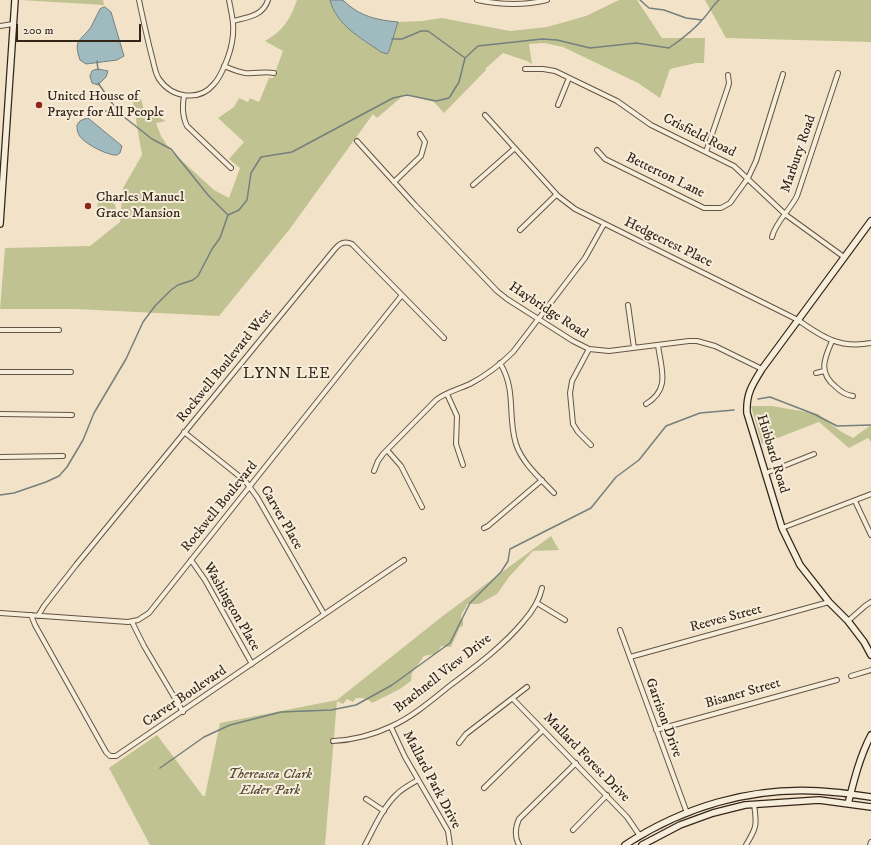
<!DOCTYPE html>
<html>
<head>
<meta charset="utf-8">
<style>
  body { margin:0 }
  #map { position:relative; width:871px; height:845px; overflow:hidden; background:#f2e3c8; font-family:"IM FELL DW Pica",serif }
  canvas { display:block }
  .scale { position:absolute; left:16px; top:24px; width:125px; height:18px; box-sizing:border-box; border:2px solid #342519; border-top:0; padding-left:5px; font-size:12px; line-height:14px; white-space:nowrap; color:#342519; -webkit-text-stroke:3px #f7eddb; paint-order:stroke }
</style>
</head>
<body>
<div id="map">
<canvas width="871" height="845"></canvas>
<div class="scale">200 m</div>
</div>
<script>
const c = document.querySelector('canvas').getContext('2d');
c.lineJoin = 'round';
function fill(path, color) { c.fillStyle = color; c.fill(path, 'evenodd'); }
function trace(path, color, width, dash) { c.strokeStyle = color; c.lineWidth = width; c.lineCap = dash ? 'butt' : 'round'; c.setLineDash(dash || []); c.stroke(path); }
function label(font, color, halo, rows, align = 'center') {
  c.font = font + ' "IM FELL DW Pica",serif'; c.lineWidth = 4; c.setLineDash([]); c.textBaseline = 'middle'; c.strokeStyle = halo; c.fillStyle = color; for (const [text, x, y, turn = 0] of rows) {
    c.save(); c.translate(x, y); c.rotate((+turn || 0) * Math.PI / 180); c.textAlign = isNaN(turn) ? turn : align; if (halo) c.strokeText(text, 0, 0); c.fillText(text, 0, 0); c.restore();
  }
}
fill(new Path2D(`
  M20 0H103L104 5Z
  M297 0H330C336 25 361 38 381 52L387 54 389 51 398 22 422 21 442 18 510 31 547 27 586 16 619 0H637L662 38H705L704 63H696L670 69 660 98 638 83 563 47 544 43 529 44 532 64 527 61 503 53 485 69 486 70 444 113 434 102 405 94 377 118 373 114 289 230 219 316 75 309H0L5 248 90 246 120 222 123 188 142 155 133 102 141 99 144 110 166 121 156 123 161 136 170 150 214 190 229 198 240 168 229 159 244 142 218 118 234 107 239 98 248 102 250 98 259 102 269 78H273L283 51 265 41C283 31 291 18 297 0Z
  M705 0H871V42L726 38Z
  M98 201 110 202 115 204 116 209 109 211 97 210Z
  M751 406H772L818 414 840 431 853 438 871 425V442L868 438 849 448 819 422 762 444Z
  M551 536 559 550 533 551 509 577 497 594 479 604H467C466 609 461 612 461 618L463 621V626L460 627 451 647 441 646C436 657 434 653 424 656L412 673 411 681 400 689 372 703C368 698 363 698 356 698L353 702 347 699 343 704 337 701 325 845H150L109 768 157 735 203 796H205L220 723 337 700 444 615Z`), '#c0c292');
const water = new Path2D(`
  M330 0H343C359 16 376 20 398 22L389 51 387 54 381 52C361 38 336 25 330 0Z
  M105 7 111 12 124 56 117 60 86 64 80 60C73 39 80 42 91 27 94 21 97 15 100 9Z
  M98 69 108 71 106 77 98 85 92 83 90 76 92 71Z
  M88 118 122 146 120 153 117 155C108 156 83 143 79 135 77 132 77 128 77 125L80 121Z`);
fill(water, '#a0bbc0');
trace(water, '#757f7d', 1);
trace(new Path2D(`
  M640 0 649 8 664 10 686 18 702 20
  M392 39H402L421 31H428L465 58
  M97 61 98 70
  M98 83 119 113 152 139 171 149 208 195 228 215
  M88 118C94 107 108 111 119 113
  M758 399 770 397 814 414 837 426 871 425
  M0 495 14 493 46 482 59 476 67 467 83 440 94 413 126 359 143 322 155 306 171 290 178 285 193 280 198 276 212 249 220 238 228 215 239 210 247 200 251 173 261 157 292 152 393 98 407 95 436 101 449 98 459 82 465 58 478 46 542 39 557 40 590 48 636 43 669 48C682 39 693 31 703 19 709 13 712 6 719 0
  M160 768 204 737 230 725 281 712 331 710 356 705 392 685 450 643 470 603 501 572 508 561 510 549 591 508 616 477 639 460 666 426 700 413 734 410`), '#757f7d', 1.5);
const street = new Path2D(`
  M139 0C143 19 147 38 152 57 154 64 155 73 159 79 172 98 199 102 214 84 222 75 230 54 232 42 235 26 232 16 229 0
  M477 0C501 5 523 6 547 0
  M233 21C248 17 263 16 268 0
  M0 26 13 24
  M224 66C231 69 238 72 245 73 255 74 264 71 274 73
  M525 69H543L555 71 617 101 651 125 734 166 786 215 844 257
  M184 96C182 107 182 116 187 126L231 168
  M558 105 569 78
  M485 115 558 196 575 209 798 320C822 337 840 349 871 343
  M357 141 415 205 497 291 507 299 573 341 589 349 609 351 689 341H697L715 346 762 369
  M597 150 605 159 704 208H721L730 203 748 178 756 161 783 74
  M706 152 728 87 729 83 728 75
  M394 182 421 156 425 142 420 134
  M473 185 515 148
  M520 230 556 195
  M772 237C775 223 790 210 797 196L838 73
  M628 305 634 348
  M0 330H59
  M832 341C824 359 818 373 836 387 841 392 846 395 853 396
  M589 349 572 381 570 393 573 424 578 432 591 445
  M500 363C517 391 507 416 516 444 522 463 541 479 554 493
  M0 372H71
  M816 373 824 371
  M447 394 457 416 456 444 463 465
  M646 404C671 389 661 369 658 345
  M0 414 72 415
  M184 432 239 476 246 482 257 497 324 614
  M387 450 401 466 422 507
  M0 457 63 456
  M374 471 378 461 383 454 436 400C446 392 459 389 470 384 485 376 501 364 513 352L585 258 604 224
  M766 473 814 454
  M855 501 871 535
  M484 528 488 526 542 480
  M782 528 871 494
  M191 560 205 580 252 664
  M537 603 565 620
  M0 613 128 622 138 620 149 613 402 295
  M31 615 35 625 106 752 110 756H116L404 560
  M38 616 44 606 76 565 334 250C339 244 344 240 352 244L444 338
  M848 621 865 606 871 602
  M132 622 144 646 183 712
  M620 630 687 813
  M630 657 829 602
  M851 676 871 670
  M513 699 627 817 640 836
  M391 727 405 757 448 831 450 845
  M656 730 837 680
  M333 741C354 740 373 735 392 726 414 716 433 699 452 684 476 666 503 646 523 622 532 612 539 602 542 588
  M459 743 466 734 527 687
  M484 788 543 730
  M366 799 384 811
  M573 830 607 795
  M365 845C374 828 383 807 397 794 403 788 411 784 418 780
  M519 845C514 836 515 828 519 819L576 763
  M746 845C757 827 757 825 754 804
  M870 845 871 842`);
const secondary = new Path2D(`
  M871 221 762 369C752 385 746 394 747 413L782 528 800 565 829 602 848 621 864 642 871 655
  M0 224 15 0
  M848 804C854 780 860 756 871 735
  M625 845C683 807 750 787 819 791 837 792 854 794 871 797
  M642 845 680 825 713 813 745 805 819 800 871 807`);
trace(street, '#645445', 6);
trace(secondary, '#342519', 8);
trace(street, '#f7eddb', 4);
trace(secondary, '#f7eddb', 5.5);
for (const [x, y, r, color] of [
  [39,105,4,"#8f2418"],
  [88,206,4,"#8f2418"]
]) { const dot = new Path2D(); dot.arc(x, y, r, 0, 2 * Math.PI); c.fillStyle = color; c.fill(dot); trace(dot, '#f7eddb', 1.5); }
label('14px', '#342519', '#f7eddb', [
  ["United House of",47,97],
  ["Prayer for All People",47,113],
  ["Charles Manuel",96,198],
  ["Grace Mansion",96,214]
], 'left');
label('14px', '#342519', '#f7eddb', [
  ["Crisfield Road",699,136,27],
  ["Marbury Road",799,154,-71],
  ["Betterton Lane",665,176,26],
  ["Hedgecrest Place",668,243,26],
  ["Haybridge Road",548,311,33],
  ["Rockwell Boulevard West",225,366,-51],
  ["Hubbard Road",772,454,73],
  ["Rockwell Boulevard",220,507,-51],
  ["Carver Place",281,518,60],
  ["Washington Place",231,607,60],
  ["Reeves Street",726,619,-15],
  ["Brachnell View Drive",443,674,-38],
  ["Bisaner Street",743,694,-16],
  ["Carver Boulevard",185,697,-34],
  ["Garrison Drive",663,718,70],
  ["Mallard Forest Drive",586,758,46],
  ["Mallard Park Drive",431,780,62]
]);
label('italic 14px', '#574c37', '#f7eddb', [
  ["Thereasea Clark",270,775],
  ["Elder Park",270,791]
]);
c.letterSpacing = '1px';
label('15px', '#342519', '#f7eddb', [
  ["LYNN LEE",287,375]
]);
c.letterSpacing = '0px';
</script>
</body>
</html>
